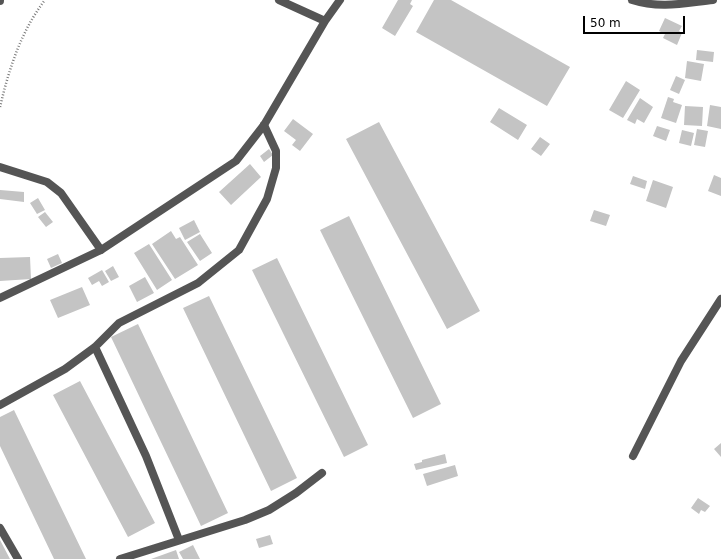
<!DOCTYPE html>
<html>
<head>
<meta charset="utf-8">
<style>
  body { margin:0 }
  #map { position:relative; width:721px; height:559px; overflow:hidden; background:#fff; font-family:"DejaVu Sans",sans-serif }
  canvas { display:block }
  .scale { position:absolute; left:583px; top:16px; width:102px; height:18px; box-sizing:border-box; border:2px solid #000; border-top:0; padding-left:5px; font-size:12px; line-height:14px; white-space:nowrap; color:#000; -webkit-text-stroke:3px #fff; paint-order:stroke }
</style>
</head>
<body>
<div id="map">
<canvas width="721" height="559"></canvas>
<div class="scale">50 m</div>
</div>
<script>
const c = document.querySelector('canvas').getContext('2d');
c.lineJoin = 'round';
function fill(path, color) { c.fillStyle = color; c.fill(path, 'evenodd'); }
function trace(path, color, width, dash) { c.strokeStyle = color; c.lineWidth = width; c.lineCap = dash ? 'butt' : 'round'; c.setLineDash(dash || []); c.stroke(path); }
fill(new Path2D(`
  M398 0H412L410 4 413 6 395 36 382 28Z
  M434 0H451L570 67 547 106 416 32Z
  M665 18 682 26 679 31 682 33 677 45 663 38 665 34 659 31Z
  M697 50 714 52 713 62 696 60Z
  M687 61 704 64 701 81 685 78Z
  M676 76 685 80 679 94 670 90Z
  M626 81 640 90 623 118 609 110Z
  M668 97 674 99 673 102 682 105 676 123 661 118Z
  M640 98 653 107 644 123 637 119 635 124 627 120Z
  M710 105 721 107V129L707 126Z
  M685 106 703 107 702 126 684 125Z
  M499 108 527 125 518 140 490 122Z
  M293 119 313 134 300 151 292 145 296 140 284 131Z
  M379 122 480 311 447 329 346 139Z
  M657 126 670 130 666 141 653 136Z
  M697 129 708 131 705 147 694 145Z
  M682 130 694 133 691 146 679 143Z
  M540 137 550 144 541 156 531 149Z
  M269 149 273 155 264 162 260 156Z
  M250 164 261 177 231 205 219 192Z
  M714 175 721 178V196L708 191Z
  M633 176 647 181 645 189 630 184Z
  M653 180 673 187 666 208 646 201Z
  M0 190 24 192V202L0 199Z
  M38 198 45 210 37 214 30 203Z
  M594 210 610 215 606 226 590 221Z
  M45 212 53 222 46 227 38 217Z
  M349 216 441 404 413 418 320 230Z
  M194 220 200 232 185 240 179 228Z
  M171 231 176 239 180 237 198 265 175 279 152 244Z
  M200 234 212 253 200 261 187 242Z
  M149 244 172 280 157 290 134 253Z
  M58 254 62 263 51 268 47 259Z
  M30 257 31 279 0 281V258Z
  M277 258 368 445 344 457 252 270Z
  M113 266 119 277 111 281 105 271Z
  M102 270 109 282 102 286 99 281 92 285 88 278Z
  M145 277 154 293 137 302 129 286Z
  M82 287 90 305 58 318 50 300Z
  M209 296 297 478 271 491 183 308Z
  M138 324 228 513 201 526 111 337Z
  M80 381 155 523 128 537 53 395Z
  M14 410 86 559H54L0 446V417Z
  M721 443V457L714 449Z
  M445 454 447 463 416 470 414 464 422 462V460Z
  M455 465 458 476 427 486 423 474Z
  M698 498 710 506 705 512 701 510 699 514 691 508Z
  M270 535 273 544 259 548 256 539Z
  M0 540 10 559H0Z
  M193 545 200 559H183L179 552Z
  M176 550 179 559H151Z`), '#c4c4c4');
trace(new Path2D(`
  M0 107C9 69 21 31 45 0`), '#777', 2.5, [1, 2]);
trace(new Path2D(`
  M0 167 47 182 61 193 101 250
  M95 347 146 456 179 540
  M0 405 65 369 95 347 119 323 198 283 239 250 267 199 276 168V151L264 125
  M0 528 18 559
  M120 559 245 520 269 510 296 493 322 473`), '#555', 8);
trace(new Path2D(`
  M279 0 325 21
  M632 0C660 9 685 3 713 0
  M0 1V0
  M0 298 101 250 236 161 264 125 325 21 340 0
  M633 456 681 361 721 299`), '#555', 8);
</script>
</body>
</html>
